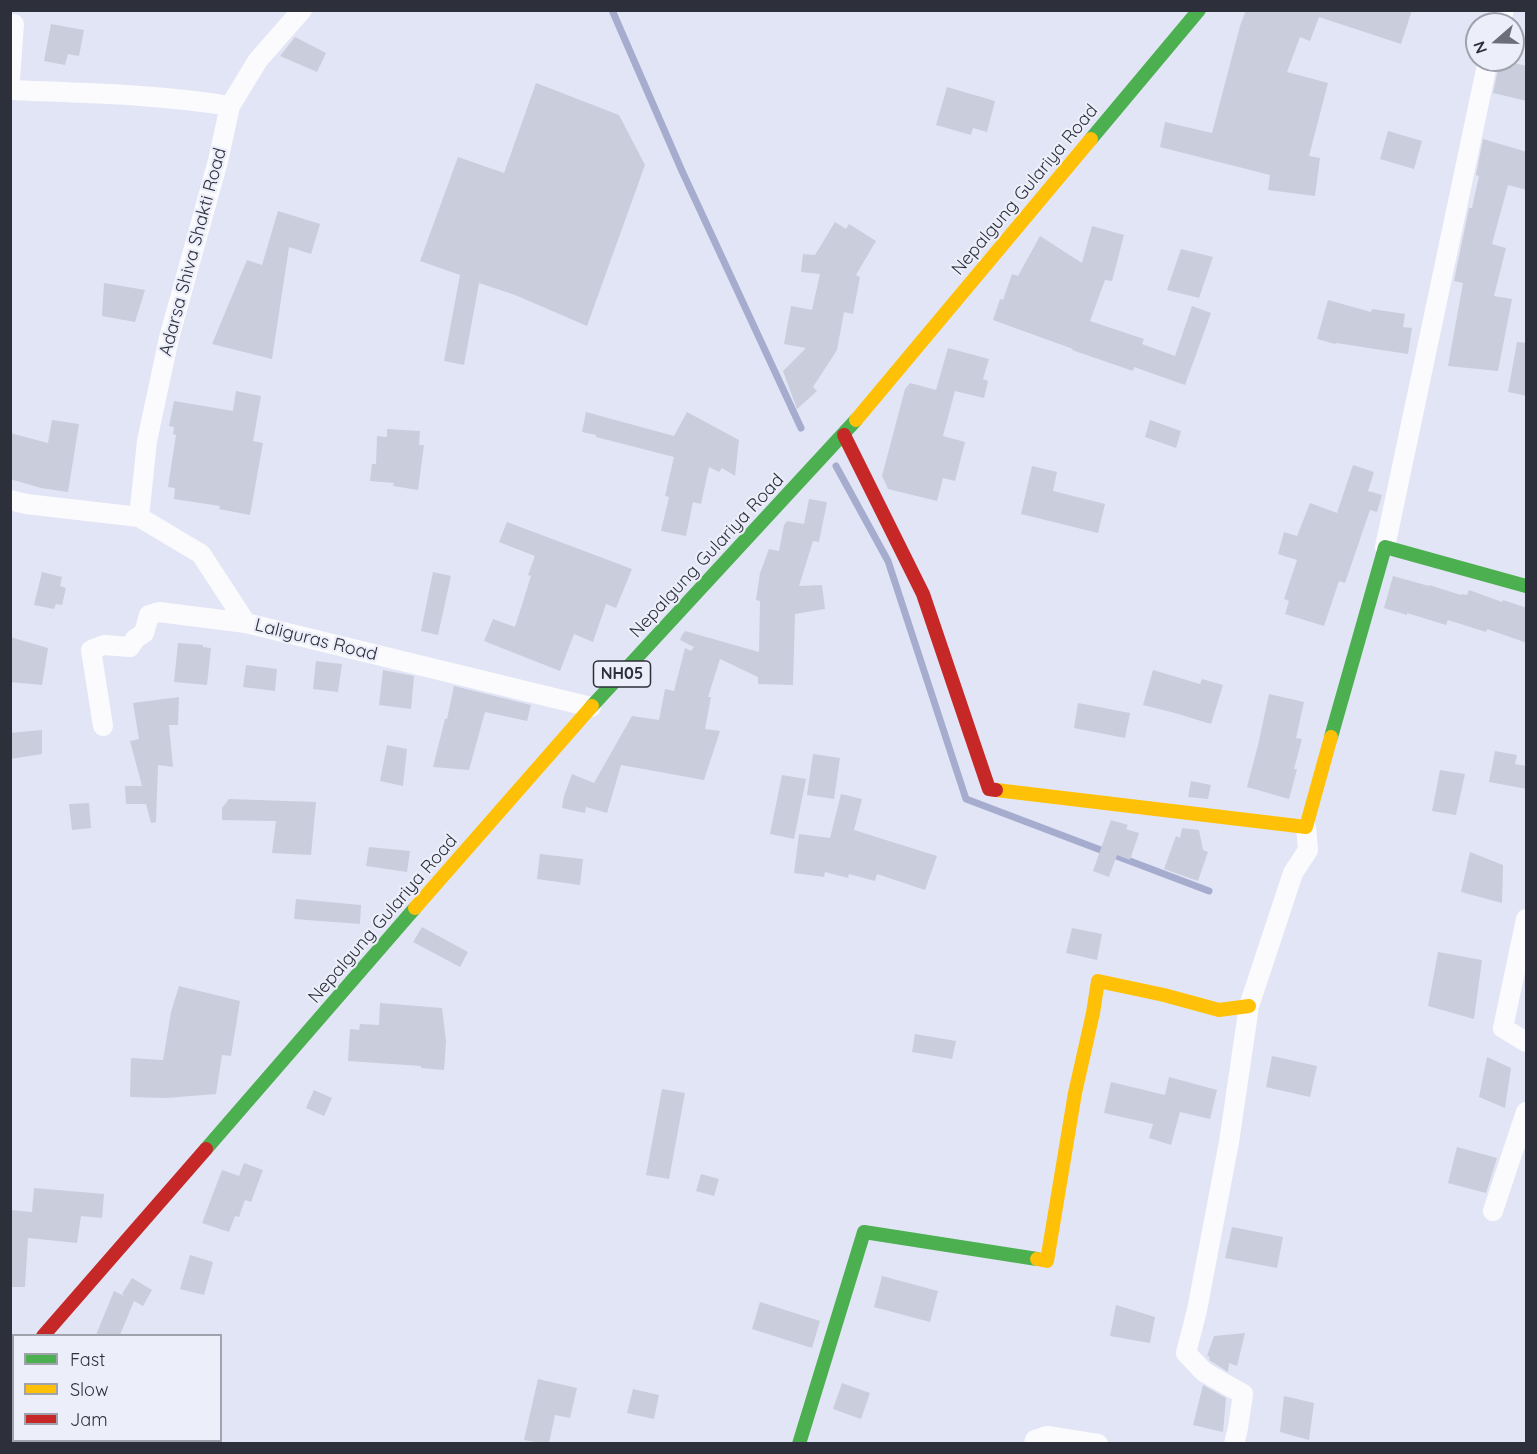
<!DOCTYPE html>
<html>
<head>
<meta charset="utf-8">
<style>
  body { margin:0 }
  #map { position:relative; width:1537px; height:1454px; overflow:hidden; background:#e2e5f5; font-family:Quicksand,sans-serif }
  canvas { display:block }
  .frame { position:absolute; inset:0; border:12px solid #2d2f3a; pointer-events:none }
  .legend { position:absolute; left:12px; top:1334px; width:210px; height:108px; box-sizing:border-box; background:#eceefa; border:2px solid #a0a2ad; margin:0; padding:8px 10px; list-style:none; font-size:18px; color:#2d2f3a }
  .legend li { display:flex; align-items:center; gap:12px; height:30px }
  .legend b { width:30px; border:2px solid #a0a2ad }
  .north { position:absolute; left:1465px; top:12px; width:60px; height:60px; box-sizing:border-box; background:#eceefa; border:2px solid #a0a2ad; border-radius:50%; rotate:250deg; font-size:16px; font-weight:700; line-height:24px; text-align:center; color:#2d2f3a }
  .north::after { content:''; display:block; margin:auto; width:21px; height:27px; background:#6c6f7b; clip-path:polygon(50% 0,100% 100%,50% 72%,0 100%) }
</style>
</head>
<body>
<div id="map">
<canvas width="1537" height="1454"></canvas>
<div class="frame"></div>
<ul class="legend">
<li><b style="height:8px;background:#4caf50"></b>Fast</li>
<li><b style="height:8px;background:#ffc107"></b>Slow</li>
<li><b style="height:8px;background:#c62828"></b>Jam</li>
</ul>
<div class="north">N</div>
</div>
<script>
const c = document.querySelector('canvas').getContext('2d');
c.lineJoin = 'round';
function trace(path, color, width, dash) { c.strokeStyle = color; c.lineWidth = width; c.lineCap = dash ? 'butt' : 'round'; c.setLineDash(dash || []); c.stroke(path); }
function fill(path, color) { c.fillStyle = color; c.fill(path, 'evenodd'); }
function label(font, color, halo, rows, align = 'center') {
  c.font = font + ' Quicksand,sans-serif'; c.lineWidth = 4.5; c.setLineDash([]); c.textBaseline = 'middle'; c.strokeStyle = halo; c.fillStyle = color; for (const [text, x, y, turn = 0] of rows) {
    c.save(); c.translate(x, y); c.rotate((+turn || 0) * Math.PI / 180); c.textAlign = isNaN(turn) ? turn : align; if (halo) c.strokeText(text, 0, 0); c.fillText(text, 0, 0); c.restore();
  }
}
trace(new Path2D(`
  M612 10 682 171 801 428
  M836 466 888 561 966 799 1209 891`), '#a5acce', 7);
fill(new Path2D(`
  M1246 10H1412L1401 44 1319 17 1310 41 1300 37 1287 72 1328 83 1309 156 1320 158 1315 196 1268 190 1270 175 1160 147 1165 122 1212 133 1240 26Z
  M51 24 84 30 79 56 68 54 65 65 44 61Z
  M295 37 326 53 317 72 280 56Z
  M1500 60 1527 66V101L1493 93Z
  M536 83 619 115 645 165 587 326 515 295 479 283 464 365 444 361 460 275 420 261 458 157 504 173Z
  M947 87 995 101 987 132 973 128 971 135 936 125Z
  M1388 131 1422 141 1414 169 1380 159Z
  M1483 139 1527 152V190L1508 185 1492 244 1506 248 1494 296 1512 299 1498 371 1448 366 1463 283 1454 281 1469 208H1472L1479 176 1476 175Z
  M278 211 320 224 311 254 289 247 272 359 212 344 247 260 262 265Z
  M835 222 846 229 849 224 876 241 856 275 860 277 853 314 844 312 837 350 813 387 817 391 797 409 783 371 806 348 784 344 791 306 812 310 820 274 801 272 803 254 815 255Z
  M1092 226 1124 235 1112 281 1105 280 1090 321 1144 339 1142 344 1175 356 1192 306 1211 313 1185 385 1134 367 1133 371 1072 350 1073 349 993 320 1000 299 1003 300 1012 274 1018 276 1040 236 1082 263Z
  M1181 249 1213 257 1199 298 1167 290Z
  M104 283 145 290 135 322 102 316Z
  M1328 300 1371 312 1372 309 1405 314 1403 327 1412 328 1408 354 1336 343 1335 344 1317 339Z
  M1517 342 1527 343V396L1508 392Z
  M948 348 989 359 983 379 988 381 984 398 955 391 943 436 965 442 955 481 943 478 937 501 888 489 882 476 905 389 910 383 936 390Z
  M236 391 261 396 253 441 263 443 250 515 219 509 220 506 174 499 175 488 168 487 176 435 173 434 174 427 169 426 174 401 233 411Z
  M586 412 674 436 687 412 739 440 735 476 722 468 719 472 709 467 701 504 693 502 686 536 661 531 669 497 665 496 674 457 596 437V435L582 432Z
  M52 420 79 424 68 492 41 488 10 479V433L48 443Z
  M1150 420 1181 431 1176 448 1145 437Z
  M387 429 420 431 419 445H424L418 490 393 486 394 483 370 481 372 464H376L377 436 387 437Z
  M1353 465 1374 472 1368 491 1382 495 1377 512 1370 510 1345 583 1339 581 1324 626 1285 614 1289 601 1284 599 1297 560 1278 554 1284 532 1297 536 1310 503 1337 513Z
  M1032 466 1057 472 1053 491 1105 504 1098 533 1021 514Z
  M809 499 827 502 819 542 813 541 799 586 822 585 825 609 795 614 793 685 758 684V677L720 659 708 697H711L705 729 720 731 704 780 621 765 607 813 586 807 585 813 562 808 564 796 572 774 594 783 632 716 659 720 665 689 674 691 685 648 691 651 694 647 680 640 682 635 685 631 759 652 760 601 756 600 760 573 769 549 779 551 784 525 787 521 804 524Z
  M507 522 632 569 616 608 606 604 593 642 574 634 560 671 484 641 493 619 515 627 531 576 528 575 535 556 499 542Z
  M42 572 62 577 60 586 66 588 62 605 56 604 54 609 34 605Z
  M433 572 451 576 438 635 421 631Z
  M1393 576 1429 586V585L1461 595 1462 594 1467 595 1469 590 1502 602 1503 600 1527 608V643L1487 629 1486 632 1448 620 1446 625 1407 613V615L1384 608Z
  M10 637 48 648 42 685 10 682Z
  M178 643 203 645V647L211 648 207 685 174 682Z
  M316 661 342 664 338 692 313 689Z
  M246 665 277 669 275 691 243 687Z
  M383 670 414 676 411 709 379 705Z
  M1153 670 1200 684 1202 679 1223 685 1211 724 1175 713 1143 705Z
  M454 686 531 705 527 721 485 712 469 770 433 767 445 719H447Z
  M1269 694 1304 702 1296 738 1302 739 1294 769H1297L1289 799 1247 787 1258 745Z
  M179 697 178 725H169L173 767 158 765 156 822 151 823 146 804H126L125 786H142L130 741 139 739 133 703Z
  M1078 703 1130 713 1125 738 1074 728Z
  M42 730V754L10 759V733Z
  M387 745 407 749 403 786 380 781Z
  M1495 751 1517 755 1515 764 1527 766V789L1489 782Z
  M813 754 840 758 834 799 807 795Z
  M1440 770 1465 774 1456 815 1432 811Z
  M782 775 806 779 794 839 770 834Z
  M1191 781 1211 785 1208 799 1188 797Z
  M841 794 862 799 854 830 937 856 925 890 877 874 875 881 849 874 848 878 825 872 824 877 794 873 799 834 830 838Z
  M229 799 316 802 311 855 272 853 276 821 222 820V808Z
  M89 803 91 828 72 830 69 804Z
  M1111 820 1128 825 1126 829 1139 833 1130 860 1117 855 1109 877 1093 871Z
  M1182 828 1199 830 1203 850 1208 852 1198 881 1164 869 1176 836 1180 838Z
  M369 847 410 851 407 872 366 866Z
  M1470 852 1503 865 1502 903 1461 892Z
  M540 854 583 859 580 885 537 879Z
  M296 899 361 905 360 924 294 919Z
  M422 927 468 952 460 967 413 942Z
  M1072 928 1102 934 1097 960 1066 953Z
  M1438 952 1482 960 1474 1019 1428 1006Z
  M179 986 240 1001 231 1056 222 1055 216 1094 166 1098 130 1097 131 1058 163 1060 171 1012Z
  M380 1003 442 1008 446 1041 444 1070 421 1068V1066L348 1061 350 1029 359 1030 360 1024 379 1025Z
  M915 1034 956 1041 952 1059 912 1052Z
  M1272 1056 1317 1066 1310 1097 1266 1087Z
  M1487 1057 1511 1068 1505 1108 1479 1097Z
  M1169 1077 1217 1090 1210 1119 1180 1112 1171 1145 1149 1138 1153 1124 1104 1113 1111 1082 1165 1095Z
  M662 1089 685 1093 669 1179 646 1175Z
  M314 1090 332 1098 324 1116 306 1108Z
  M1457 1147 1497 1158 1486 1193 1448 1183Z
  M244 1163 263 1170 251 1202 245 1200 239 1217 235 1216 229 1232 202 1223 222 1170 239 1176Z
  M701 1174 719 1179 714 1196 696 1191Z
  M34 1188 104 1194 102 1218 81 1216 77 1243 28 1238 25 1287H10V1210L32 1212Z
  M1232 1227 1283 1237 1277 1268 1225 1258Z
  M190 1255 213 1262 204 1295 180 1289Z
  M882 1276 938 1291 930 1322 874 1307Z
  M132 1278 152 1290 143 1306 134 1301 120 1335H96L114 1291 124 1296 122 1294Z
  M760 1302 820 1321 812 1348 752 1329Z
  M1116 1305 1155 1317 1150 1343 1110 1336Z
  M1245 1333 1237 1366 1229 1363 1228 1372 1209 1360 1210 1357 1207 1356 1214 1336Z
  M538 1379 577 1388 570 1418 555 1415 549 1443H541L524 1440Z
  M842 1383 870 1393 861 1419 833 1409Z
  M1203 1385 1226 1398 1223 1432 1193 1425Z
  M633 1389 659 1395 654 1419 627 1413Z
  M1284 1396 1314 1403 1309 1440 1280 1432Z`), '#cacddc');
trace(new Path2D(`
  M10 24H14L10 79
  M1500 24 1504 10
  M10 90C83 93 157 94 230 106
  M10 500 26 504 139 517 201 554 246 623 591 707
  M139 517 147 441 169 338 218 161 230 106 258 60 302 10
  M1385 547 1488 60
  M103 726 91 650 104 645 130 647 135 639 144 633 149 615 159 612 246 623
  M1526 919 1503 1028 1526 1042
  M1493 1211 1526 1112
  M1034 1444 1035 1440 1047 1436 1098 1444
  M1234 1444 1238 1428 1243 1394 1204 1372 1186 1353 1197 1310 1229 1142 1249 1006 1293 873 1308 850 1306 827`), '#fbfbfe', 20);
trace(new Path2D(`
  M1091 139 1199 10
  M592 706 856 420
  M1331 737 1385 547 1526 586
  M206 1149 415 908
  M799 1444 864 1232 1037 1259`), '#4caf50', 14);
trace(new Path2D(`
  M856 420 1091 139
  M996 790 1306 827 1331 737
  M415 908 592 706
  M1037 1259 1047 1261 1075 1093 1093 1013 1098 981 1164 995 1219 1010 1249 1006`), '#ffc107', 14);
trace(new Path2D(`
  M844 435 923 594 989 789 996 790
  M43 1336 206 1149
  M10 1373 14 1370`), '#c62828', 14);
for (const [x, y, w] of [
  [622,674,57]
]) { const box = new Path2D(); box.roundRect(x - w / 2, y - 13, w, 26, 4.5); c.fillStyle = '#eceefa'; c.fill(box); trace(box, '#2d2f3a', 1.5); }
label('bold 16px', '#2d2f3a', null, [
  ["NH05",622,674]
]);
label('18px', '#2d2f3a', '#eceefa', [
  ["Nepalgung Gulariya Road",1025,190,-50],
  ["Adarsa Shiva Shakti Road",193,252,-75],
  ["Nepalgung Gulariya Road",707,556,-47],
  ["Laliguras Road",316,640,14],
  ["Nepalgung Gulariya Road",383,919,-49]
]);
</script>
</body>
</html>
